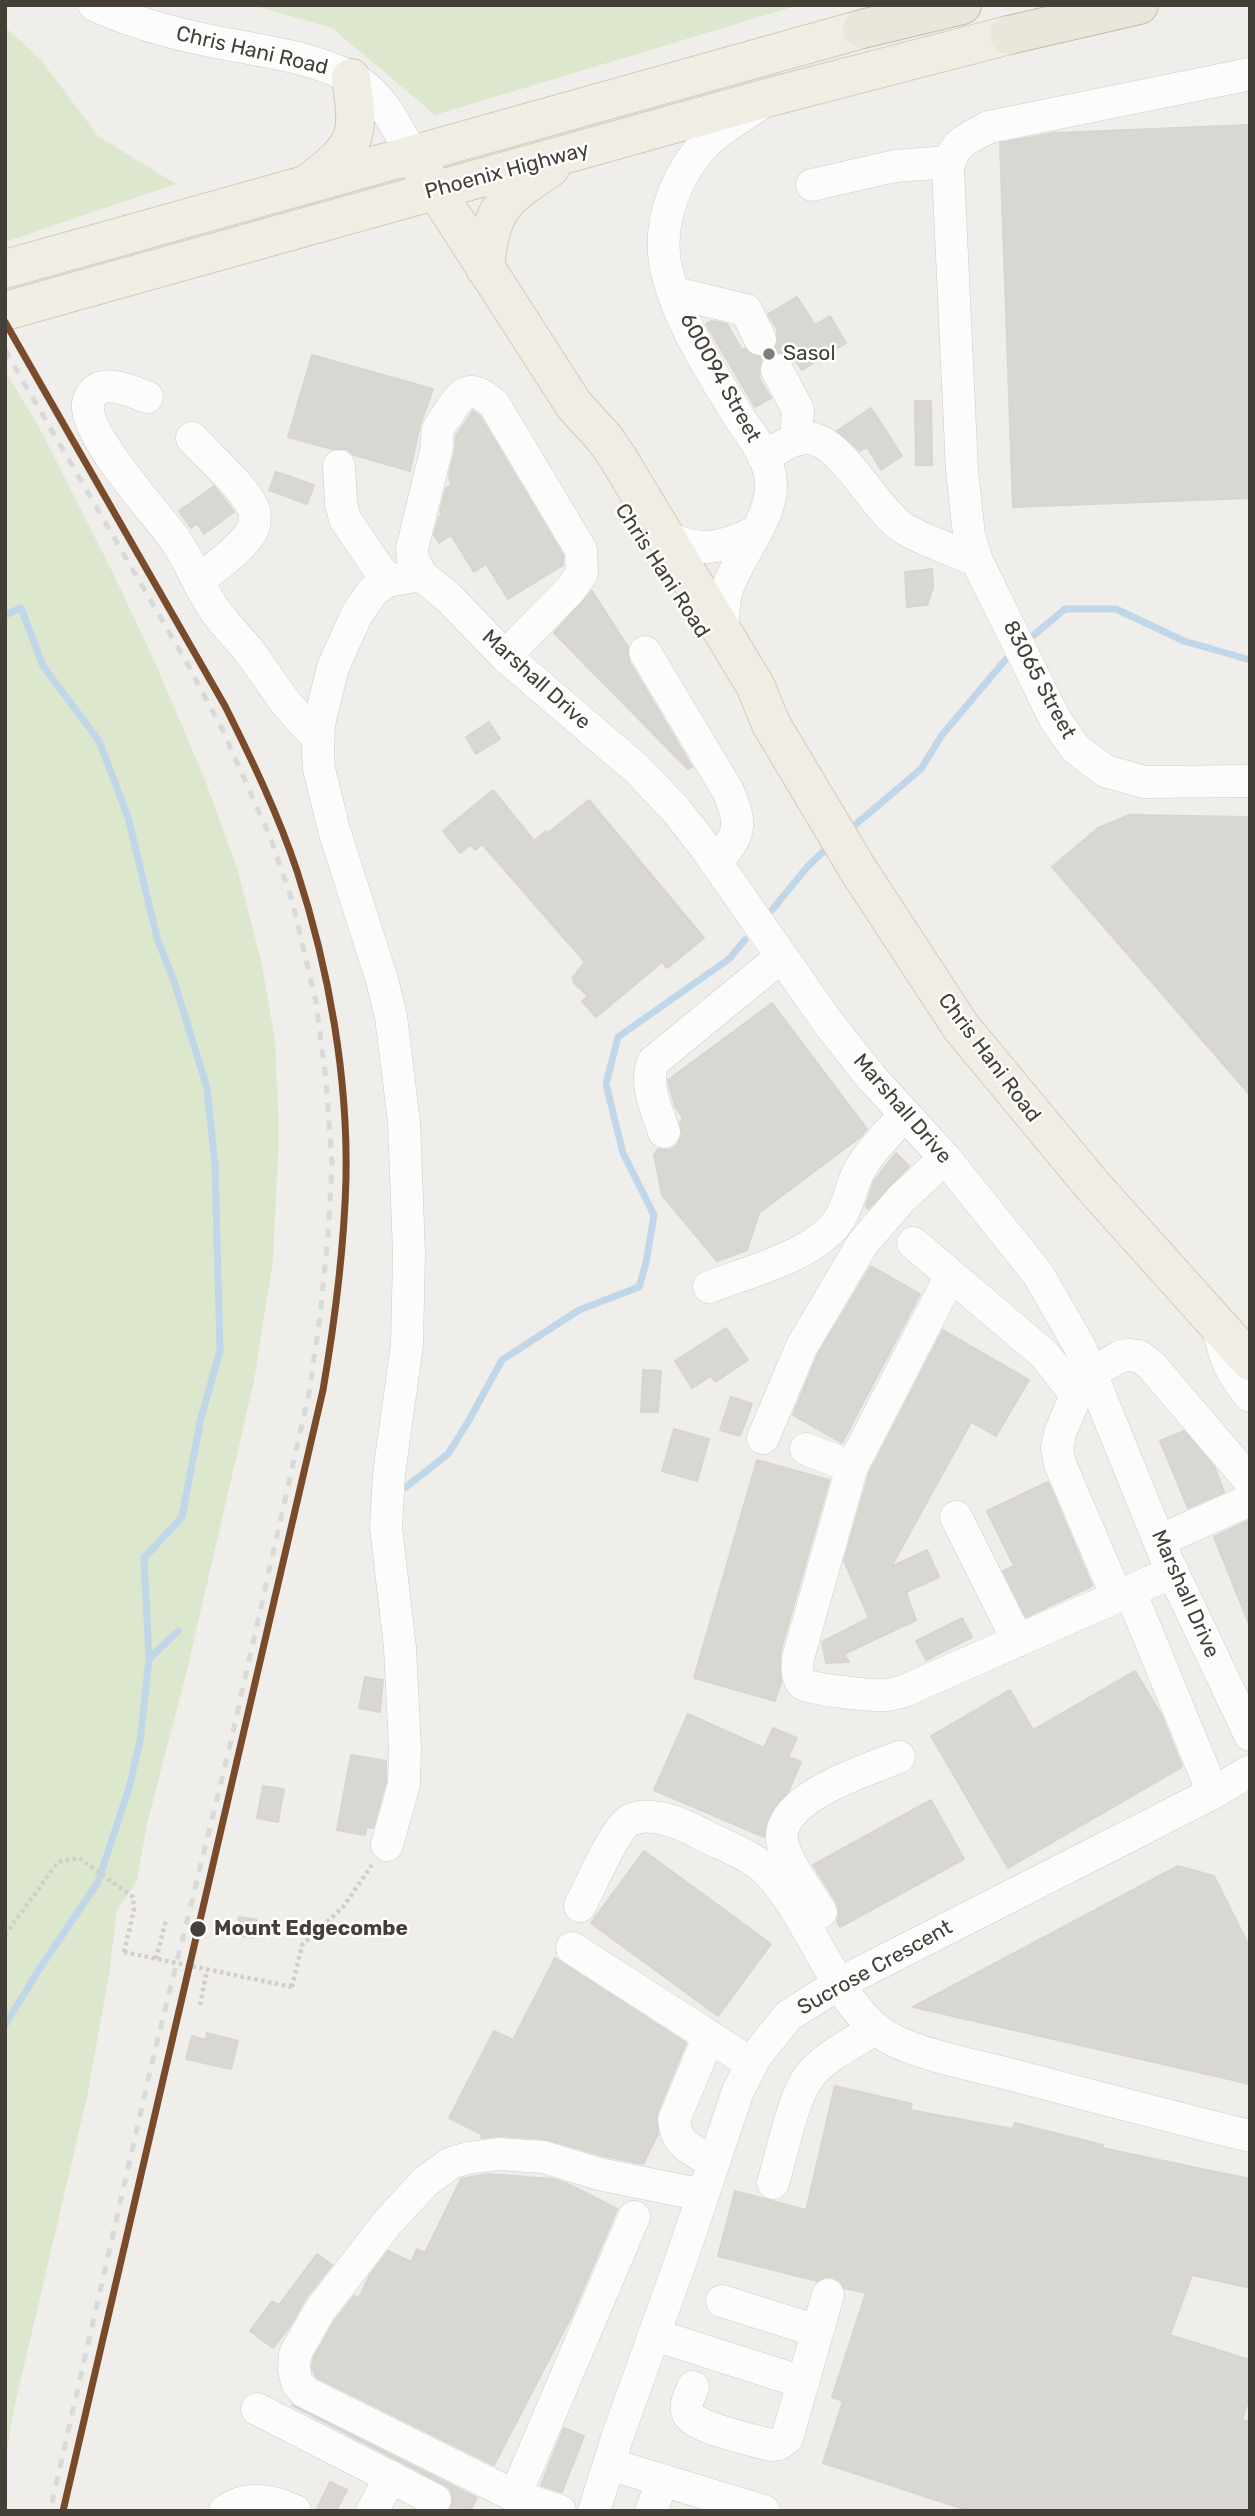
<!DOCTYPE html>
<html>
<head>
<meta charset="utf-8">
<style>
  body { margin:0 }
  #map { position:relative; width:1255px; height:2516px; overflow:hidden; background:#f0eeea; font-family:Rubik,sans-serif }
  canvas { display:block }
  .frame { position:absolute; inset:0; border:7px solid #454037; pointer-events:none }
</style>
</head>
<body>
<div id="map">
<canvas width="1255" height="2516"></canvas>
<div class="frame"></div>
</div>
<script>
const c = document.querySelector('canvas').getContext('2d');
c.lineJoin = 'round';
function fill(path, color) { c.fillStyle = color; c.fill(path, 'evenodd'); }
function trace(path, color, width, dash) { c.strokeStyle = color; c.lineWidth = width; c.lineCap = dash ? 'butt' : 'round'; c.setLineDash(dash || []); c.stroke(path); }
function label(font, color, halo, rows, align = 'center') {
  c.font = font + ' Rubik,sans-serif'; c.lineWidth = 5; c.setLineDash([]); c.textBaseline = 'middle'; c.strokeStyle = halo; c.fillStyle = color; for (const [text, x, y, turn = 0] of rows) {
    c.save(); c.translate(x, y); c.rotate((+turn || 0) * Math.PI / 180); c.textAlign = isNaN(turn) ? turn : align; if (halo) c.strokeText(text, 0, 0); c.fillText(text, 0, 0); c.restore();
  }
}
fill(new Path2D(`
  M252 5H799L435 115 332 28Z
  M5 27 41 60 98 136 176 184 5 242Z
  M5 371 39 427 114 575 158 669 205 780 237 868 262 965 275 1040 279 1133 273 1260 254 1381 187 1670 147 1824 137 1881 117 1910 109 1974 87 2097 13 2413 5 2463Z`), '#dce7cd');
trace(new Path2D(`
  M5 615 21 608 43 666 99 741 128 817 157 938 175 984 207 1088 215 1166 220 1350 200 1422 182 1517 144 1558 149 1659 140 1741 129 1788 98 1882 40 1968 5 2025
  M1034 635 1065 609H1116L1184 641 1250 660
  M855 825 921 769 942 735 1006 659
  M772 910 808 866 824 851
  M406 1487 448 1454 468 1422 502 1360 579 1310 639 1287 646 1263 654 1215 623 1153 606 1084 618 1037 729 959 745 940
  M149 1659 178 1631`), '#bfd7e9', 7);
const building = new Path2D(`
  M1250 125V498L1013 507 1000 143 1054 133Z
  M797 297 815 325 830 316 846 343 802 370 795 359 793 361 786 354 778 352 771 353 775 349 778 340 777 329 768 314Z
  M711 321 727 324 742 350 745 348 750 354 758 357 766 356 761 361 759 370 760 380 771 398 755 407 709 329 706 324Z
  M312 355 433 389 420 425 410 471 354 455 347 449H332L288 437Z
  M915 401H931L932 465H916Z
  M871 408 902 456 881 470 867 447 860 451 837 431Z
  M473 411 480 416 563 555V565L508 599 486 564 474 572 451 535 439 543 434 535 439 517 442 515 440 512 446 488 454 483 450 482 449 474 455 451 456 436Z
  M276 472 314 485 307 504 269 490Z
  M214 486 234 512 204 534 197 523 191 528 179 511Z
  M932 569 933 588 927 605 907 607 905 572Z
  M592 591 628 647 629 661 692 767 688 769 554 633Z
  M489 722 500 739 476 754 466 737Z
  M493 790 534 841 546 831 548 833 589 800 704 938 667 968 662 962 596 1017 582 1001 588 996 574 983 573 977 585 962 482 844 475 850 471 845 460 853 443 831Z
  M1129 815 1250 817V1095L1052 867 1098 828Z
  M772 1003 867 1129 859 1138 759 1213 747 1250 717 1261 662 1195 654 1155 658 1149 669 1150 677 1145 682 1135 680 1122 683 1118 675 1107 668 1080Z
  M896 1153 909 1166 868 1209 866 1206 874 1181Z
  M871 1266 920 1294 842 1443 793 1415 818 1354Z
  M726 1328 748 1360 715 1382 711 1376 692 1388 675 1361Z
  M943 1330 1029 1380 996 1436 971 1422 891 1567 927 1550 939 1577 906 1592 916 1620 844 1654 849 1662 826 1663 822 1642 869 1618 844 1561 869 1474Z
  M643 1370 661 1371 658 1412H641Z
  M731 1397 752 1404 740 1436 720 1430Z
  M674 1429 709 1439 697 1481 662 1471Z
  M1184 1431 1215 1468 1224 1492 1188 1508 1160 1441Z
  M757 1460 829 1480 780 1653 781 1682 775 1701 694 1678Z
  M1048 1482 1092 1586 1026 1617 1003 1571 1014 1566 987 1511Z
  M1250 1520V1624H1249L1214 1537Z
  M962 1618 972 1637 926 1660 916 1641Z
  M1135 1671 1161 1714 1182 1767 1008 1868 931 1736 1010 1690 1033 1730Z
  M365 1677 383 1680 380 1712 359 1708Z
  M688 1714 764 1748 773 1728 797 1738 788 1757 801 1762 788 1792 769 1816 764 1837 654 1790Z
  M351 1755 386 1761V1781L373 1828 366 1827 365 1835 337 1830Z
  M263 1786 284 1789 278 1822 257 1818Z
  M931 1800 964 1859 840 1927 837 1921 839 1912 837 1903 813 1865Z
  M644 1851 771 1944 718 2016 591 1923Z
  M1178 1866 1214 1876 1250 1948V2084L913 2007Z
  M239 1917 257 1920 254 1938 235 1935Z
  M555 1958 686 2043 657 2113 658 2134 643 2164 604 2156 545 2139 499 2136 481 2138 483 2135 449 2118 494 2031 513 2040Z
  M207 2033 238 2041 231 2069 186 2059 192 2036 206 2040Z
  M835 2086 912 2104 910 2110 1013 2129 1015 2123 1103 2145 1102 2148 1250 2179V2288L1192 2275 1170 2335 1250 2360V2395L1242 2420 1250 2422V2511H970L823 2463 843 2401 832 2397 866 2293 844 2288 841 2282 832 2277H824L817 2281 718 2256 735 2191 806 2210Z
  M488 2174 553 2179 568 2184 617 2209 571 2317 494 2465 316 2377 312 2368 313 2359 335 2320 354 2296 359 2298 370 2275 388 2251 411 2262 417 2249 425 2253 461 2179Z
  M317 2254 332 2265 305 2299 290 2326 273 2348 250 2331 272 2301 279 2305Z
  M292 2405 477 2498 470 2511H449L453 2498 450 2489 443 2484Z
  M564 2428 584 2436 562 2492 541 2485Z
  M330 2482 347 2490 336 2511H316Z`);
fill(building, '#d9d7d2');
trace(building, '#d8d5d0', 2);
const minor = new Path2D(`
  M94 5C131 22 171 33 211 41 258 51 325 57 364 86 386 102 399 133 413 155
  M1250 74 989 127C966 139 952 143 948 170L962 470 969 535 977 561 1055 719 1075 748 1105 771 1144 782 1250 781
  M812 185 895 166 949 162
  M675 293 746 310 760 339
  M777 370 798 410 796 440
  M147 397C130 391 94 373 88 404 83 434 157 514 176 541 190 561 198 585 212 606 222 622 237 636 249 651 262 668 273 686 286 703 296 715 308 727 318 738
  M192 438C208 456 244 487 253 508 256 513 255 523 253 529 244 547 214 568 198 581
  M764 458C776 450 791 438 807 438 841 438 874 509 903 528 924 541 954 550 977 561
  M339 466 341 503 345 519 387 581
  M664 536C699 553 721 549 755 532
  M723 630C723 617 723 605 726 593 737 553 781 513 769 470 763 447 744 427 732 406 706 363 674 313 665 262 658 220 678 170 708 141 723 127 743 116 760 104
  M645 652 728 791C743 826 740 834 716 863
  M505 656 571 589 582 573 581 550 494 404C473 386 464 388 450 411 439 428 436 426 437 447L412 549 413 559 421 575 448 597 505 656 637 769 676 810 705 847 829 1024 871 1077 945 1158 1038 1274 1081 1349 1166 1558 1250 1735
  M664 1132C657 1110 644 1085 653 1062L781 957
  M913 1243 1045 1355 1076 1395
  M951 1275 852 1467 798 1658C797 1667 796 1678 803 1684 809 1689 866 1695 876 1695 885 1696 895 1694 904 1691L1173 1572
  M709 1287C747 1272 818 1255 840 1218 849 1204 851 1187 858 1173 869 1151 889 1133 905 1114
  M1218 1326C1224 1357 1230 1372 1250 1396
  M763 1438 802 1346 863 1243 901 1199 945 1158
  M806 1449 852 1467
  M956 1517 1018 1641
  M1159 1541 1250 1500
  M1130 1591 1213 1793
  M1117 1597 1060 1464 1057 1448 1060 1433 1076 1395 1092 1373 1121 1356 1129 1355 1139 1356 1151 1365 1250 1481
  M387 1845 404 1784 405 1747 400 1647 386 1528 389 1474 407 1344 409 1253 404 1122 391 1017 382 980 334 830 319 769 318 752 319 724 333 667 357 614 373 591 387 581 421 575
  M580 1906C589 1889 615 1828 630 1820 651 1810 683 1824 701 1834 722 1845 749 1854 766 1870 810 1913 838 2012 891 2039 924 2056 977 2066 1013 2075 1092 2096 1171 2117 1250 2136
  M821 1912C810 1894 785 1862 782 1841 777 1797 867 1770 899 1757
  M572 1948 752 2064
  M709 2036 674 2120C676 2146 693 2150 713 2162
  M773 2183C782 2154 792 2101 808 2078 824 2056 853 2043 875 2029
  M722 2301 817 2331
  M655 2335 802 2382
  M693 2387C690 2395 684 2406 688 2414 695 2428 754 2440 770 2445L779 2444 787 2438 828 2295
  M257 2409 435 2500
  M609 2464 764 2511
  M515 2496 634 2217
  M225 2511C247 2495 272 2500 295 2511
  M372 2511 391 2477
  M560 2511 515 2496 305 2392 297 2383 294 2369 295 2354 320 2310 388 2222 426 2181 451 2163 468 2158 498 2154 544 2157 599 2174 703 2195
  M594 2511 618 2435 681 2260 738 2091 756 2056 788 2016 840 1983 1213 1793 1250 1771
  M651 2511 663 2480`);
const major = new Path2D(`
  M413 155 574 405 605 439 618 458 756 687 771 724 857 868 961 1027 1093 1186 1250 1361
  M310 182C358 145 360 137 351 78
  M485 268C491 209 501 200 550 168
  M5 269 862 29
  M5 311 770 97 1009 35`);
const highway = new Path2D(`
  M862 29 962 5
  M1009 35 1139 5`);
trace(minor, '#ceccc8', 33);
trace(major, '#d0cab9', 40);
trace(highway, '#c5bba9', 40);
trace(new Path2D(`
  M5 1935 58 1862 79 1858 133 1897 134 1910 124 1952
  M156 1959 166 1920
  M292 1987 302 1945 343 1907 372 1865
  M200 2005 207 1970`), '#d1cecb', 4.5, [3.5, 3.5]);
trace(minor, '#fdfcfc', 32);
trace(major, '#f0ede5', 38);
trace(highway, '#eae6db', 38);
trace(new Path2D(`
  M5 350 187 663 222 729 269 834 292 900 316 1002 326 1080 332 1164 328 1236 320 1317 309 1393 228 1754 152 2063 50 2511`), '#d9d9d8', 5, [9, 9]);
trace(new Path2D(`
  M124 1952 292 1987`), '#d1cecb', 4.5, [3.5, 3.5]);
trace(new Path2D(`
  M5 322 225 706C252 760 278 814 297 871 329 969 348 1077 346 1179 344 1250 335 1320 323 1390L63 2511`), '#7a4b2a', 7);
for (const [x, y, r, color] of [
  [769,354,7,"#817d76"],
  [198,1929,9,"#454037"]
]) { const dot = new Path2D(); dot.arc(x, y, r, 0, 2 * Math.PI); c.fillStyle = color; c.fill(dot); trace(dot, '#fff', 2.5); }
label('21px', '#454037', '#fff', [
  ["Chris Hani Road",252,51,13],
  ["Phoenix Highway",507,171,-15],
  ["600094 Street",720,378,61],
  ["Chris Hani Road",662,571,57],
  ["Marshall Drive",536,680,42],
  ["83065 Street",1039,680,62],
  ["Chris Hani Road",989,1058,53],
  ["Marshall Drive",902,1109,49],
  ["Marshall Drive",1185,1594,66],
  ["Sucrose Crescent",875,1968,-29]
]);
label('21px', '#454037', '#fff', [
  ["Sasol",783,354]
], 'left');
label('bold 21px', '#454037', '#fff', [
  ["Mount Edgecombe",214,1929]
], 'left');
</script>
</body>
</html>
